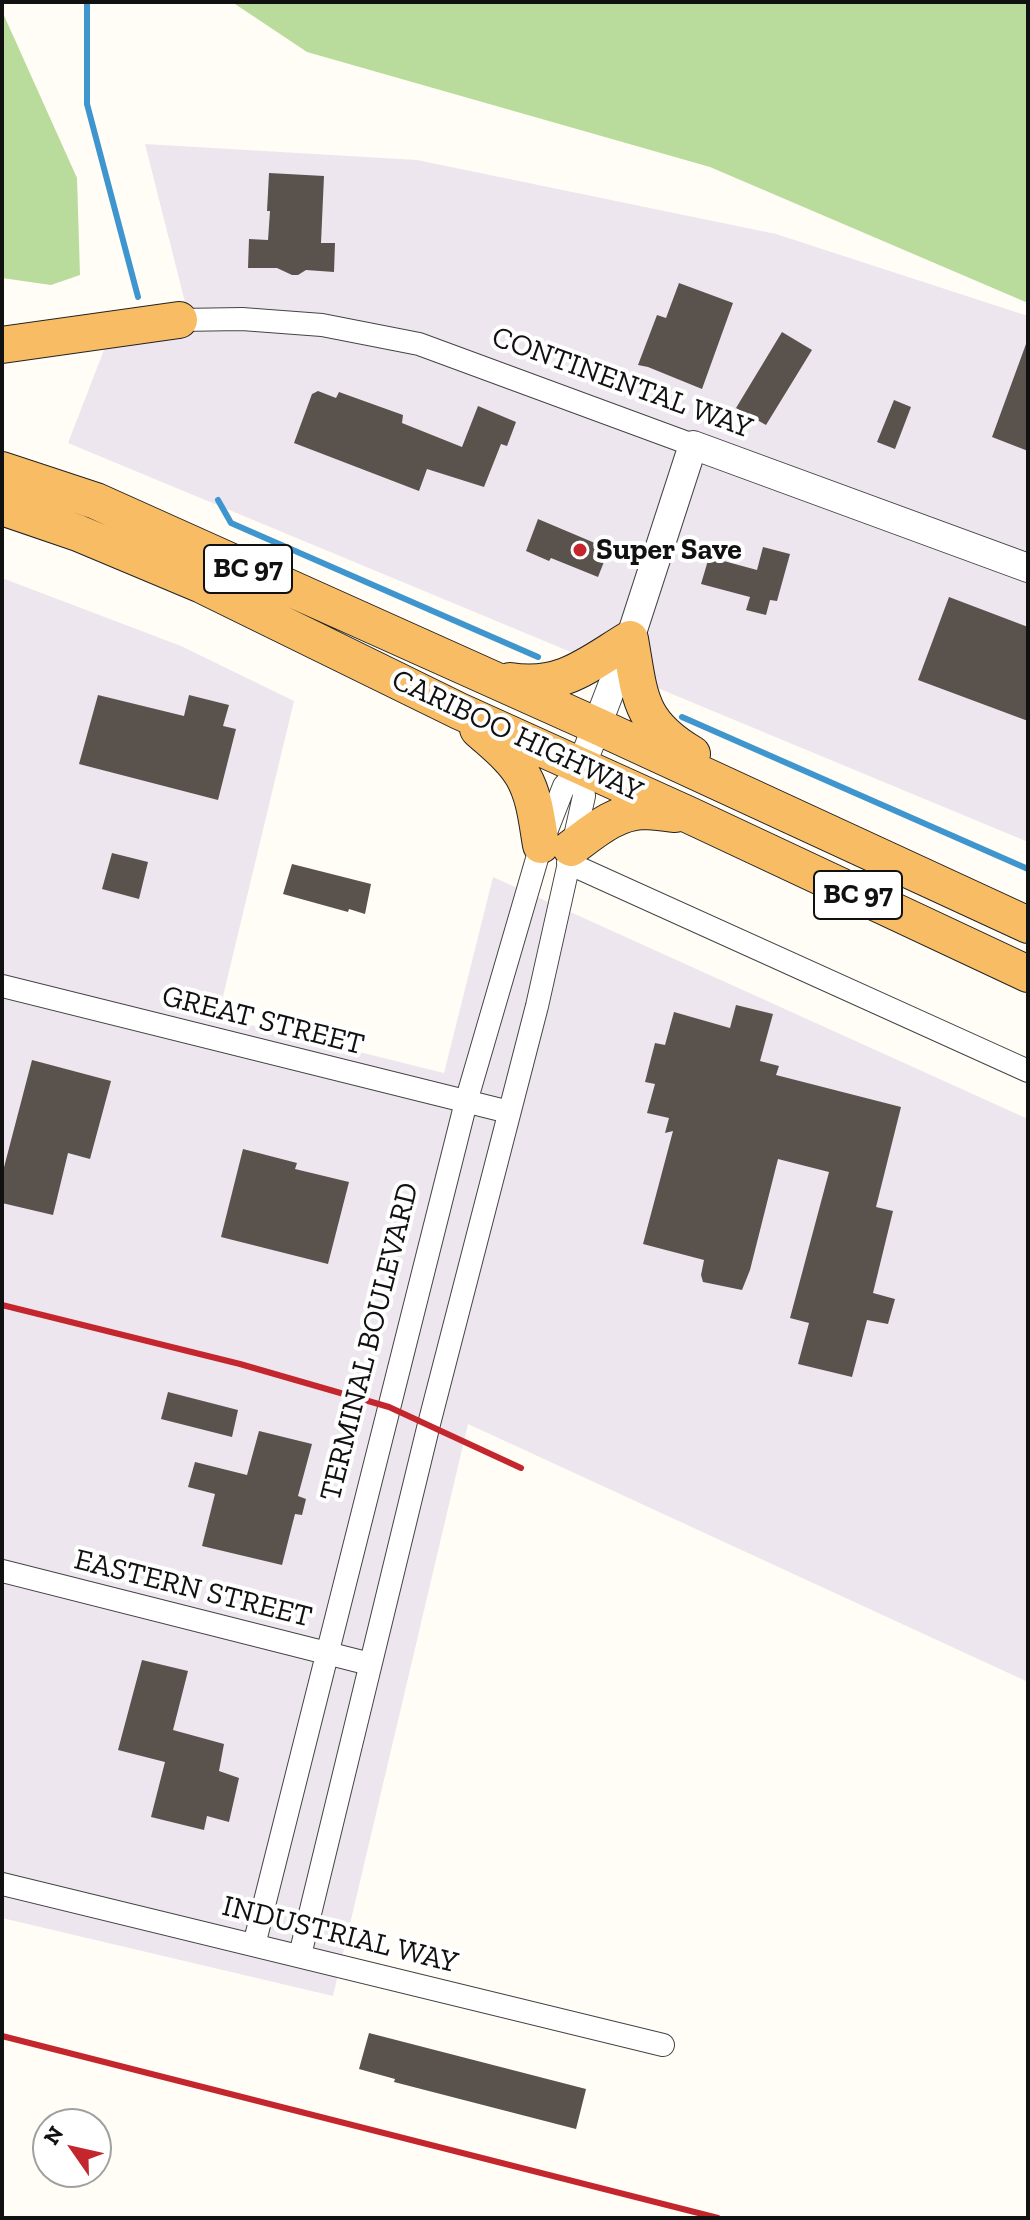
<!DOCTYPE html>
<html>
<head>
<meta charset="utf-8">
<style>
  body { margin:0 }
  #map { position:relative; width:1030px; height:2220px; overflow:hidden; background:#fffdf5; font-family:"Zilla Slab",serif }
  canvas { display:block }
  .frame { position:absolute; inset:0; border:4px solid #111; pointer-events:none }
  .north { position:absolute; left:32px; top:2108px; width:80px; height:80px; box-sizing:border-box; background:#fff; border:2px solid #a0a0a0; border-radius:50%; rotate:304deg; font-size:22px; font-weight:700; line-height:32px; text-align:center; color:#111 }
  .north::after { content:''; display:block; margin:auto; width:28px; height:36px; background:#c4262e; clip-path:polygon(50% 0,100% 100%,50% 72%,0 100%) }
</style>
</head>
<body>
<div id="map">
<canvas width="1030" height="2220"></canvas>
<div class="frame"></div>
<div class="north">N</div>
</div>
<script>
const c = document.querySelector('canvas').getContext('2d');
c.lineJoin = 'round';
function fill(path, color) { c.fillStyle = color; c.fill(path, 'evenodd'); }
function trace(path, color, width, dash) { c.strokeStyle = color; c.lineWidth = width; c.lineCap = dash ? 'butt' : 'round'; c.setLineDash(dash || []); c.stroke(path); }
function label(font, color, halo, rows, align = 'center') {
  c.font = font + ' "Zilla Slab",serif'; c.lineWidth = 8; c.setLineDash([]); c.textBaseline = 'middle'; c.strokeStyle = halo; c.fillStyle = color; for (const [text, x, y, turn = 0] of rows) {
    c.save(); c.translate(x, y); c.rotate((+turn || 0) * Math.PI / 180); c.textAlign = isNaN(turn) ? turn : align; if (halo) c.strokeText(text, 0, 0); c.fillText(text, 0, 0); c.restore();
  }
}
fill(new Path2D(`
  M145 144 417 160 776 234 1028 316V842L68 443 107 342 193 334Z
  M2 578 181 646 294 701 218 1017 444 1073 493 877 1028 1119V1682L468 1424 333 1996 2 1918Z`), '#eee6ef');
fill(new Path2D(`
  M232 2H1028V303L710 167 307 52Z
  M2 11 77 178 80 275 51 285 2 278Z`), '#b9dc9c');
trace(new Path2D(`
  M87 2V104L138 297
  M218 500 231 523 538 657
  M682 717 1028 869`), '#3f96cf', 6);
fill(new Path2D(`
  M269 173 324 176 321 243H335L334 272 306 270 298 275H292L277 268H248L249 239 268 240 270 211H267Z
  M679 283 733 303 702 389 648 367 638 365 657 315 666 318Z
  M782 332 812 350 766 425 736 408Z
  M1026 344 1028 345V451L992 437Z
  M318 391 336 398 339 392 403 415 402 423 462 447 478 406 516 422 507 446 501 444 484 487 427 469 419 491 294 443 312 394Z
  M894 400 911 407 895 449 877 442Z
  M538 519 609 549 598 577 551 558 549 561 526 551Z
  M763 547 790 554 777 601 770 600 766 615 746 610 750 597 701 584 709 557 757 570Z
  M949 597 1028 627V721L918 680Z
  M98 695 184 716 189 695 229 705 223 726 236 729 218 800 79 764Z
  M112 853 148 862 139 899 102 889Z
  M292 864 371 884 365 914 349 909 348 912 283 894Z
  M736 1005 773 1014 760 1061 779 1066 776 1075 901 1107 876 1207 893 1211 873 1293 895 1299 888 1324 867 1320 852 1377 798 1364 809 1323 790 1318 829 1172 778 1159 750 1270 742 1290 703 1282 701 1275 704 1260 643 1244 673 1131 665 1133 669 1118 647 1113 655 1084 645 1082 655 1043 665 1045 674 1012 730 1028Z
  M32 1060 111 1081 90 1159 68 1153 53 1215 2 1203V1175Z
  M243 1149 297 1163 295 1169 349 1182 328 1264 221 1237Z
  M168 1392 238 1410 232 1437 161 1419Z
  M259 1431 312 1444 298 1496 306 1499 302 1515 295 1514 282 1565 202 1546 215 1494 188 1487 195 1462 247 1475Z
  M142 1660 188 1671 173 1730 224 1744 219 1771 239 1778 229 1822 207 1816 204 1830 151 1817 165 1762 118 1750Z
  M369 2033 586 2089 576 2129 394 2082 395 2079 359 2069Z`), '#5a524d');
const minor = new Path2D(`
  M179 320 242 319 322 325 419 344 693 445
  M568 863 1028 1071
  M2 986 509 1112
  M2 1571 370 1664
  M2 1884 663 2045
  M254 1945 466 1102 541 845 564 786 581 767
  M300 1955 429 1424 537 1006 584 796 581 767`);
const tertiary = new Path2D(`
  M581 767 630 639 693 445 1028 568`);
const trunk = new Path2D(`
  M2 345 179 320
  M2 470 96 501 597 726 1028 925
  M2 507 78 533 202 585 459 711 689 815 1028 974
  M510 681C562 689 587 665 630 639 640 696 638 722 692 754
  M478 729C493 743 512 757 523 776 535 797 537 822 541 845
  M571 848C593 832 615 812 643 811 654 811 665 813 675 814`);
trace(minor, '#444', 24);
trace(tertiary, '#444', 30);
trace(trunk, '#222', 38);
trace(minor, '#fff', 22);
trace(tertiary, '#fff', 28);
trace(trunk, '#f7bc64', 36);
trace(new Path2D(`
  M2 1305 240 1364 389 1407 521 1468
  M2 2036 718 2218`), '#c4262e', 6);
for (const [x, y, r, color] of [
  [580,550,8,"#c4262e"]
]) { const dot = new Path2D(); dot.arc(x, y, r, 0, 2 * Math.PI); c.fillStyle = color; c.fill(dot); trace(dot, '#fff', 3); }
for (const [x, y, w] of [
  [248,569,88],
  [858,895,88]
]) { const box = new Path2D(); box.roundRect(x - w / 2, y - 24, w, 48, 6); c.fillStyle = '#fff'; c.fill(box); trace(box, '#111', 2); }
label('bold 28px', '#111', null, [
  ["BC 97",248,569],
  ["BC 97",858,895]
]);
label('30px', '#111', '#fff', [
  ["CONTINENTAL WAY",622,383,20],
  ["CARIBOO HIGHWAY",517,736,25],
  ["GREAT STREET",263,1021,14],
  ["TERMINAL BOULEVARD",370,1342,-76],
  ["EASTERN STREET",193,1589,14],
  ["INDUSTRIAL WAY",340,1935,14]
]);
label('bold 30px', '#111', '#fff', [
  ["Super Save",596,550]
], 'left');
</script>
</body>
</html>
